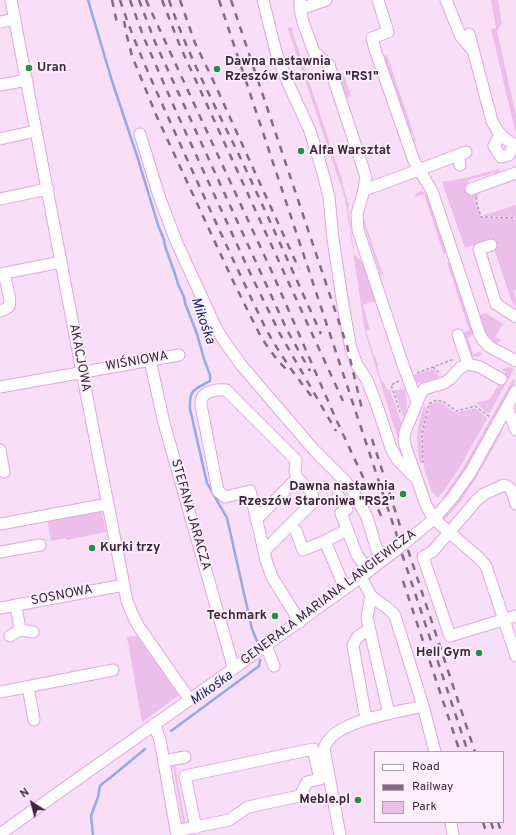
<!DOCTYPE html>
<html>
<head>
<meta charset="utf-8">
<style>
  body { margin:0 }
  #map { position:relative; width:516px; height:835px; overflow:hidden; background:#f8def6; font-family:Overpass,sans-serif }
  canvas { display:block }
  .legend { position:absolute; left:374px; top:751px; width:130px; height:72px; box-sizing:border-box; background:#fdf0fc; border:1px solid #b19fb0; margin:0; padding:5px 7px; list-style:none; font-size:12px; color:#3e253d }
  .legend li { display:flex; align-items:center; gap:8px; height:20px }
  .legend b { width:20px; border:1px solid #b19fb0 }
  .north { position:absolute; left:12px; top:783px; width:40px; height:40px; -webkit-text-stroke:3px #fdf0fc; paint-order:stroke; rotate:324deg; font-size:11px; font-weight:700; line-height:16px; text-align:center; color:#3e253d }
  .north::after { content:''; display:block; margin:auto; width:14px; height:18px; background:#3e253d; clip-path:polygon(50% 0,100% 100%,50% 72%,0 100%) }
</style>
</head>
<body>
<div id="map">
<canvas width="516" height="835"></canvas>
<ul class="legend">
<li><b style="height:5px;background:#fff"></b>Road</li>
<li><b style="height:5px;background:#846a82"></b>Railway</li>
<li><b style="height:11px;background:#ecbeea"></b>Park</li>
</ul>
<div class="north">N</div>
</div>
<script>
const c = document.querySelector('canvas').getContext('2d');
c.lineJoin = 'round';
function fill(path, color) { c.fillStyle = color; c.fill(path, 'evenodd'); }
function trace(path, color, width, dash) { c.strokeStyle = color; c.lineWidth = width; c.lineCap = dash ? 'butt' : 'round'; c.setLineDash(dash || []); c.stroke(path); }
function label(font, color, halo, rows, align = 'center') {
  c.font = font + ' Overpass,sans-serif'; c.lineWidth = 3.5; c.setLineDash([]); c.textBaseline = 'middle'; c.strokeStyle = halo; c.fillStyle = color; for (const [text, x, y, turn = 0] of rows) {
    c.save(); c.translate(x, y); c.rotate((+turn || 0) * Math.PI / 180); c.textAlign = isNaN(turn) ? turn : align; if (halo) c.strokeText(text, 0, 0); c.fillText(text, 0, 0); c.restore();
  }
}
fill(new Path2D(`
  M491 0H498L502 23 497 31 516 115V134L491 29 496 28Z
  M289 27H292L293 31H292L343 183H342L349 205 348 208 354 254 366 266 385 323H382L375 301 363 305 370 330 366 331 374 356H375L378 366 377 367 382 382H384L387 390H390L403 428V456L365 332 345 198 288 29Z
  M387 55 416 141 415 142 412 132 410 133 384 56Z
  M343 73 351 96 347 98 339 76 340 74Z
  M499 169 500 172 468 180 472 193 483 189 475 200 481 218 516 219V290L514 291 516 299V308L512 302 491 240 465 248 442 182 465 178Z
  M422 191 428 195 446 251 444 255 424 194 415 197 416 193Z
  M516 205V217L482 216Z
  M364 220 383 275 380 274 364 225Z
  M447 262 451 264 475 331 473 334 468 338 473 354 480 352 482 353 480 356C477 357 473 357 470 355L463 332 469 330Z
  M486 313 503 324 495 337 501 340C496 345 492 343 487 340L479 315Z
  M509 367 514 369 489 414 476 403 490 399 506 372 502 370 505 368Z
  M433 369 440 377 419 383 416 382 414 375Z
  M513 379 515 381 467 468 446 497 442 499 464 466Z
  M405 389C407 400 408 408 404 418L394 390Z
  M438 402 443 404 456 413 475 408 486 417 487 419 460 467 442 493 439 497H437L432 492 424 469 423 433 424 428 430 406 431 404Z
  M424 406 427 409 421 434 422 463 420 464C415 444 417 425 424 406Z
  M501 429 503 430C485 462 469 496 442 522V518L458 500Z
  M101 507 106 532 67 540 66 538 51 541 47 518Z
  M137 636 179 695 142 722 127 637Z
  M175 765 185 822 188 825 183 824 173 766Z`), '#ecbeea');
trace(new Path2D(`
  M88 0 112 81 138 159 158 225 164 240 165 246 175 274 178 284 184 297 185 303 197 334 204 359 210 375V381C194 390 189 389 190 409L207 483 227 518 252 629 257 641
  M171 731 255 669 259 666 260 660
  M93 835 91 816 98 797 100 786 103 783 110 778 145 749`), '#92aae8', 2.5);
const minor = new Path2D(`
  M11 0 82 372 127 601 134 618 139 627 190 700
  M263 0 276 52 288 83 310 131 321 166 329 197 333 239 343 305 351 349 357 365 367 380 376 403 391 448 397 459 410 473 416 478
  M300 0V9L303 22 314 52 329 65 366 177 364 190 357 214 358 230 403 365 417 402
  M446 0 461 37 472 49
  M300 9 326 0
  M0 22 15 19
  M469 34 492 121C498 133 504 140 516 145
  M376 53 372 38 388 32 378 0
  M378 58 414 161 432 191 480 335 483 340 490 347 516 361
  M0 85 27 80
  M140 134 159 196 176 241 215 326 224 341 242 366 314 450 346 482 354 493 367 517 376 547 382 561
  M500 134 494 146 501 157 509 155 514 144
  M0 139 36 131
  M458 155 460 165
  M471 189 516 173
  M364 190C398 178 432 165 466 152
  M0 199 48 189
  M491 245 479 249 496 304 516 317
  M0 274 61 262
  M0 311C3 310 7 309 9 306 12 301 5 280 4 273
  M458 335 468 364
  M150 360 164 423 231 659 233 669
  M501 379 480 367 468 364 460 368 450 379 444 383 424 389 421 393 405 432 404 439 405 445 426 505 434 519 480 559 486 566 516 656
  M0 387 179 355
  M507 407 516 430
  M0 450 4 472
  M297 478 295 471 296 460 226 390C218 389 205 391 202 398 201 400 201 403 201 405L218 491 225 497 250 491 266 560 272 577 300 622
  M338 496 347 509 341 513 357 555 369 571
  M516 504C513 496 513 487 504 485L484 494 477 500 433 551 423 557 450 636 516 616
  M256 520 297 478 311 491 314 501 264 551
  M0 524 108 504
  M296 531 303 550 325 541 347 530
  M325 541 345 589
  M0 552 40 545
  M361 577 371 596 391 611 395 616 423 706 435 752
  M371 596 367 618 389 714
  M16 605 20 630
  M0 608 124 585
  M10 636 20 630 33 632
  M266 645 274 666
  M28 687 34 720
  M0 692 113 670
  M366 719 353 646C356 636 360 635 369 630
  M154 724 160 740 177 835
  M164 761 185 757
  M451 822 453 835
  M176 831 229 820 248 807 300 796 307 782 320 779 313 749 185 776 196 828
  M0 834 233 669 361 577 400 547 434 519 453 497 470 473 516 391
  M340 835 324 749C325 746 326 743 328 741 342 720 399 712 423 706`);
trace(minor, '#e4a6e1', 13);
trace(new Path2D(`
  M477 197 476 200 481 217 516 218
  M433 367 441 374
  M417 373 454 359
  M399 381 391 385 401 415
  M423 463 422 434 429 404C440 396 447 404 456 411L475 406 490 417`), '#b59cb4', 1.5, [3, 2]);
trace(minor, '#fff', 11);
trace(new Path2D(`
  M112 0 117 23
  M120 0C138 54 163 105 186 157 212 214 238 271 265 327 278 352 295 375 312 397
  M130 0 144 38 175 109 251 275 280 334 336 431
  M139 0 155 42 184 105 260 271 287 330 310 371
  M146 0 272 272 335 417 384 522
  M162 0 180 46 343 401
  M169 0C187 53 214 104 239 155 267 214 294 274 321 334
  M180 0 195 43 212 78 299 269
  M219 0 398 539
  M231 0 347 346 362 409
  M124 21 127 36 132 56 157 117 234 283 259 333 265 343 278 361 286 369
  M372 439 403 535
  M408 550 475 752
  M402 554 468 752
  M403 581 460 752
  M483 822 487 835
  M491 822 495 835
  M498 822 502 835`), '#846a82', 2.5, [7, 7]);
for (const [x, y, r, color] of [
  [29,68,4,"#288c41"],
  [217,69,4,"#288c41"],
  [301,151,4,"#288c41"],
  [403,494,4,"#288c41"],
  [92,548,4,"#288c41"],
  [275,616,4,"#288c41"],
  [479,653,4,"#288c41"],
  [358,800,4,"#288c41"]
]) { const dot = new Path2D(); dot.arc(x, y, r, 0, 2 * Math.PI); c.fillStyle = color; c.fill(dot); trace(dot, '#fdf0fc', 1.5); }
label('bold 13px', '#3e253d', '#fdf0fc', [
  ["Dawna nastawnia",225,62],
  ["Rzeszów Staroniwa \"RS1\"",225,77],
  ["Uran",37,68],
  ["Alfa Warsztat",309,151],
  ["Dawna nastawnia",395,487,"right"],
  ["Rzeszów Staroniwa \"RS2\"",395,502,"right"],
  ["Kurki trzy",100,548],
  ["Techmark",267,616,"right"],
  ["Hell Gym",471,653,"right"],
  ["Meble.pl",350,800,"right"]
], 'left');
label('13px', '#3e253d', '#fdf0fc', [
  ["AKACJOWA",79,358,79],
  ["WIŚNIOWA",137,362,-10],
  ["STEFANA JARACZA",190,515,74],
  ["SOSNOWA",62,596,-11],
  ["GENERAŁA MARIANA LANGIEWICZA",329,598,-37]
]);
label('italic 14px', '#182970', '#fdf0fc', [
  ["Mikośka",202,321,71],
  ["Mikośka",212,689,-36]
]);
</script>
</body>
</html>
